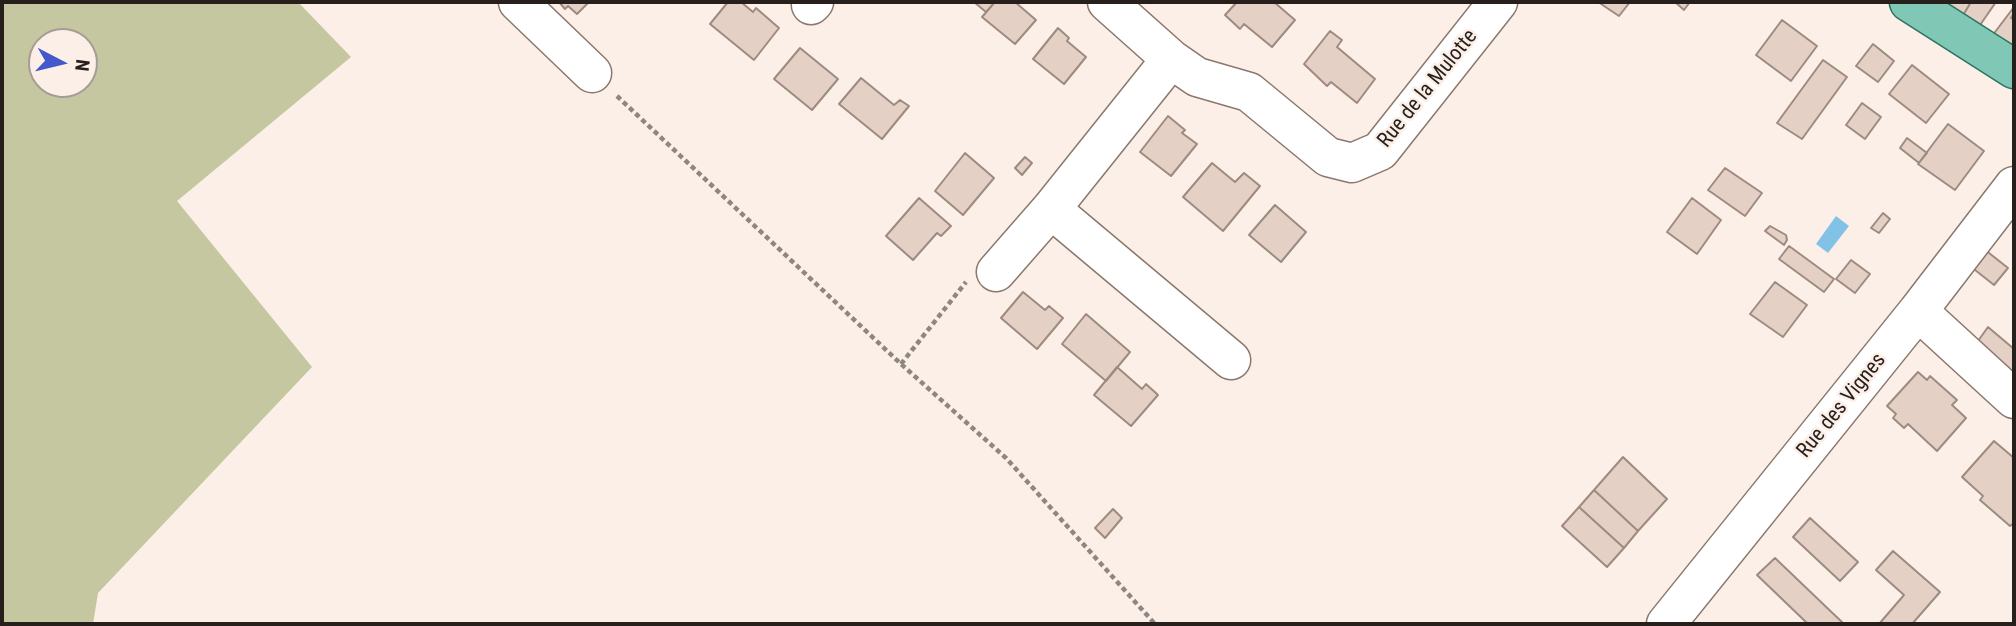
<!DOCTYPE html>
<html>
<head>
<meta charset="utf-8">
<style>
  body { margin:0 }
  #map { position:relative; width:2016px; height:626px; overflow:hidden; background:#fcefe8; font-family:"Roboto Condensed",sans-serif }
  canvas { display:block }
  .frame { position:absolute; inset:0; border:4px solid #261f1b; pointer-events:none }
  .north { position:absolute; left:28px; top:28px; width:70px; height:70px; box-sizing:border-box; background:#fcefe8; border:2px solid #a69c96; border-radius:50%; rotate:97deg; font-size:19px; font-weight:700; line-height:28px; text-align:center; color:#261f1b }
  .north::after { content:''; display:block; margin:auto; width:24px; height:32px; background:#4457cb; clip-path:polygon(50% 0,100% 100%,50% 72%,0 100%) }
</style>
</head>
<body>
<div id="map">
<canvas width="2016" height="626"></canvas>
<div class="frame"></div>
<div class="north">N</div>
</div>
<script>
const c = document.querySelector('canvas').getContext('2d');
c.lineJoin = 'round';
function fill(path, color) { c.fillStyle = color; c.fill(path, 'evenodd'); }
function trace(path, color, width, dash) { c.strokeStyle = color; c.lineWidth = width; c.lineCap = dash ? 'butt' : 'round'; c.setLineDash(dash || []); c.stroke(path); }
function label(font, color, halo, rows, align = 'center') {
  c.font = font + ' "Roboto Condensed",sans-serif'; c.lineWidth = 5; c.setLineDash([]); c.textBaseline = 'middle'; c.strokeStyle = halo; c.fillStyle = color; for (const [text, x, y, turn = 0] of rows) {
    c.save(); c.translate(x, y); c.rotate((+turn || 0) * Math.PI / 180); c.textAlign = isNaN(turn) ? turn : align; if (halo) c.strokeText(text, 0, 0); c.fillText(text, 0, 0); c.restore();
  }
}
fill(new Path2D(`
  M2 2H298L351 57 177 201 312 367 98 593 93 624H2ZM42 42H84V84H42Z`), '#c4c79f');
fill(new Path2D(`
  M1836 216 1849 226 1828 253 1816 244Z`), '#82c2e7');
const building = new Path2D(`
  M559 2H589L577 14 568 6 565 9Z
  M728 2H741L753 12 756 8 779 28 754 60 710 24Z
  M974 2H995L986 12Z
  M995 2H1015L1036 20 1015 44 982 17Z
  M1237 2H1274L1295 20 1272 47 1244 24 1240 29 1225 15Z
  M1598 2H1630L1619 16Z
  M1675 2H1690L1684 10Z
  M1937 2H1971L1962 17Z
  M1971 2H1996L1978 28 1962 17Z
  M2014 7V13L2011 18 2014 20V50L1992 36Z
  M1782 20 1817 46 1791 81 1756 55Z
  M1058 28 1069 38 1067 41 1086 57 1064 84 1033 59Z
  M1330 31 1342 40 1337 47 1375 79 1357 103 1331 82 1327 86 1304 64Z
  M1873 44 1894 61 1878 82 1856 66Z
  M800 48 838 79 812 110 774 79Z
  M1823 60 1847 77 1802 139 1777 123Z
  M1912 65 1949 94 1926 123 1889 94Z
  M861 78 894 105 900 100 909 106 882 139 839 104Z
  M1862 103 1881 117 1865 139 1846 125Z
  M1168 116 1185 130 1182 133 1197 144 1171 176 1140 152Z
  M1948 124 1984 151 1955 190 1918 164Z
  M1907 138 1927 153 1919 163 1900 148Z
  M965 153 994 178 963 215 935 191Z
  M1025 157 1032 163 1022 175 1015 168Z
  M1212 163 1235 182 1244 173 1260 186 1223 231 1183 197Z
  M1725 168 1762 193 1745 216 1708 190Z
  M919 198 951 226 941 236 937 233 913 260 886 236Z
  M1692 198 1721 220 1697 254 1667 232Z
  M1275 205 1306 232 1281 262 1249 235Z
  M1883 213 1890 219 1879 233 1871 228Z
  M1770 226 1786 235 1787 240 1784 245 1765 231Z
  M1789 246 1834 279 1824 292 1779 259Z
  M1984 249 2008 268 1994 285 1970 266Z
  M1851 260 1870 274 1855 293 1836 279Z
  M1775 282 1807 305 1783 337 1750 314Z
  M1023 292 1045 310 1049 306 1063 318 1037 349 1001 318Z
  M1086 314 1130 352 1106 381 1062 344Z
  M1988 327 2014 349V374L1978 341Z
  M1117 367 1142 389 1146 384 1158 395 1131 426 1094 395Z
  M1918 372 1927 380 1930 376 1957 400 1952 405 1966 418 1937 451 1908 424 1904 428 1893 418 1896 414 1887 406Z
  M1994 441 2014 458V523L2010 526 1980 500 1983 496 1962 477Z
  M1623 457 1667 499 1638 531 1594 490Z
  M1594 490 1638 531 1624 548 1579 507Z
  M1579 507 1624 548 1607 567 1562 526Z
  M1113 509 1122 518 1105 538 1095 528Z
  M1810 518 1858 562 1840 581 1793 537Z
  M1893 551 1940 592 1912 624H1879L1904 595 1876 570Z
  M1775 558 1844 624H1808L1757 575Z`);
fill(building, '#e4d0c4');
trace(building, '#9e8b80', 2);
const minor = new Path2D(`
  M518 2 592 73
  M1107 2 1171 59 1197 77 1249 92 1328 157 1352 163 1380 151 1498 2
  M811 5 814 2
  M1051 209 1231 360
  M996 272 1051 209 1171 59
  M1918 311 2014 399
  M1666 624 1918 311 2014 186`);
const major = new Path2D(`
  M1909 2 2014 69`);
trace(minor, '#8a786d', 41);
trace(major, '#2a7460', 41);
trace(new Path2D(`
  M617 96 901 364 1006 458 1155 624
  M901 364 966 282`), '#908680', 4.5, [5, 3.5]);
trace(minor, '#fff', 38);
trace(major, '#80c7b6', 38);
label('21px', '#261f1b', '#fcefe8', [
  ["Rue de la Mulotte",1428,89,-51],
  ["Rue des Vignes",1842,406,-51]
]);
</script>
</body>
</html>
